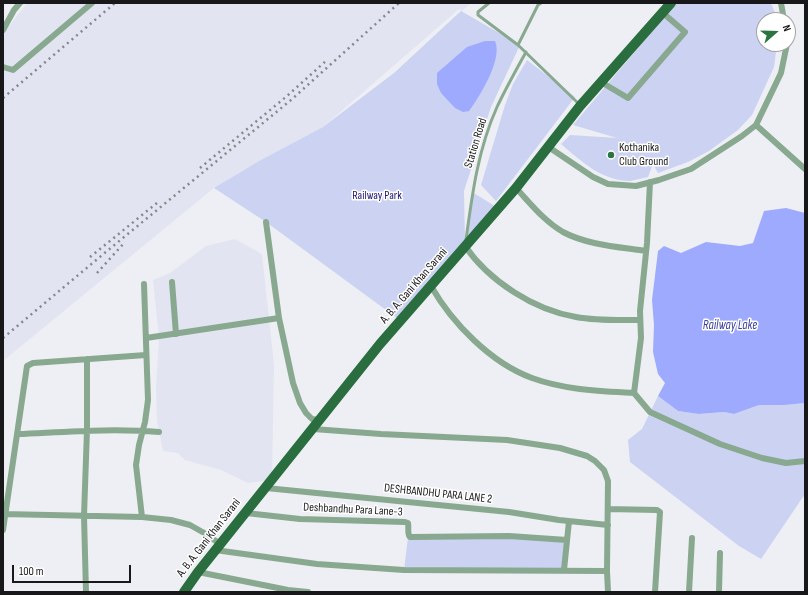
<!DOCTYPE html>
<html>
<head>
<meta charset="utf-8">
<style>
  body { margin:0 }
  #map { position:relative; width:808px; height:595px; overflow:hidden; background:#eeeff4; font-family:"Sofia Sans Condensed",sans-serif }
  canvas { display:block }
  .frame { position:absolute; inset:0; border:4px solid #18181a; pointer-events:none }
  .north { position:absolute; left:756px; top:12px; width:40px; height:40px; box-sizing:border-box; background:#fff; border:1px solid #a3a3a3; border-radius:50%; rotate:70deg; font-size:11px; font-weight:700; line-height:16px; text-align:center; color:#18181a }
  .north::after { content:''; display:block; margin:auto; width:14px; height:18px; background:#2b7442; clip-path:polygon(50% 0,100% 100%,50% 72%,0 100%) }
  .scale { position:absolute; left:12px; top:565px; width:119px; height:18px; box-sizing:border-box; border:2px solid #18181a; border-top:0; padding-left:5px; font-size:12px; line-height:14px; white-space:nowrap; color:#18181a; -webkit-text-stroke:3px #fff; paint-order:stroke }
</style>
</head>
<body>
<div id="map">
<canvas width="808" height="595"></canvas>
<div class="frame"></div>
<div class="north">N</div>
<div class="scale">100 m</div>
</div>
<script>
const c = document.querySelector('canvas').getContext('2d');
c.lineJoin = 'round';
function fill(path, color) { c.fillStyle = color; c.fill(path, 'evenodd'); }
function trace(path, color, width, dash) { c.strokeStyle = color; c.lineWidth = width; c.lineCap = dash ? 'butt' : 'round'; c.setLineDash(dash || []); c.stroke(path); }
function label(font, color, halo, rows, align = 'center') {
  c.font = font + ' "Sofia Sans Condensed",sans-serif'; c.lineWidth = 3; c.setLineDash([]); c.textBaseline = 'middle'; c.strokeStyle = halo; c.fillStyle = color; for (const [text, x, y, turn = 0] of rows) {
    c.save(); c.translate(x, y); c.rotate((+turn || 0) * Math.PI / 180); c.textAlign = isNaN(turn) ? turn : align; if (halo) c.strokeText(text, 0, 0); c.fillText(text, 0, 0); c.restore();
  }
}
fill(new Path2D(`
  M27 3H471L462 11 459 9 323 127 259 161 214 188 3 361V34Z
  M235 239 262 254 274 365 272 480 248 483 221 470 185 460 178 453 163 451 157 421 156 387 159 338 153 280 170 273 206 246Z`), '#e2e4f1');
fill(new Path2D(`
  M676 3H771L775 13 776 20H764V44H777L774 67 752 115 738 130 709 151 688 162 658 173 653 164 648 177C642 178 636 180 630 181 602 181 581 161 561 144L570 135 617 138 573 125Z
  M461 11 520 45 491 107 464 191 465 242 472 192 498 208 401 321 266 222 214 188 259 161 323 127 394 73Z
  M527 60 575 97 496 201 481 185 505 105 513 84Z
  M658 396 678 411 699 414 724 412 734 414 759 405H785L805 403V494L761 559 739 546 630 462 628 440 642 429Z
  M408 537 567 540 564 570H404Z`), '#cbd2f2');
fill(new Path2D(`
  M485 41H495C503 59 480 96 469 111L463 112 455 108 441 93 437 84V73L467 47Z
  M786 208 805 213V403L785 405H759L734 414 724 412 699 414 678 411 658 396 665 383 658 374 653 352 654 325 652 300 658 251 664 246 681 253 706 242 740 246 753 243 764 211Z`), '#9eaafd');
trace(new Path2D(`
  M489 3 478 12V15L518 45 579 104
  M518 45 538 5 541 3
  M466 240C472 195 478 149 497 107 506 88 516 70 526 52`), '#88a98f', 3);
trace(new Path2D(`
  M781 3 784 20
  M3 30 14 10 20 3
  M3 67 13 70 92 3
  M601 82 628 98 685 32 663 13
  M756 125 805 169
  M547 146 593 177 608 184 636 186 659 180 691 169 742 136 756 125 781 73 787 44
  M650 182 647 243 640 311 641 338 634 393 650 412 720 444 762 458 786 463 805 461
  M516 188C530 203 544 221 563 232 587 245 620 247 646 251
  M266 222 279 318 293 383 300 403 306 413 312 419 320 420
  M465 246C489 281 534 310 576 317 597 321 619 320 640 320
  M172 282 176 334
  M431 286C452 323 491 363 532 378 565 390 600 391 634 393
  M146 338 279 318
  M313 429 381 434 507 440 560 448 587 456 595 461 604 470 608 481 607 571
  M18 434C65 432 112 428 159 432
  M266 488 509 512 559 520 608 525
  M608 509 657 510 660 512 655 592
  M246 513 300 519 405 522 408 523C409 528 407 534 410 537L509 536 567 540
  M3 514 142 517 171 520 190 525 206 534 220 544
  M142 517 136 465 139 445 145 422 148 400 144 284
  M3 530 27 366 33 363 146 355
  M215 550 317 564 404 570 607 571 608 592
  M564 570 569 521
  M198 572 288 590 308 592
  M86 592 84 516 87 430V359
  M689 592 692 538
  M719 592 720 553`), '#88a98f', 6);
trace(new Path2D(`
  M184 592 198 572 380 344 516 188 580 106 671 3`), '#2a6e3f', 10);
trace(new Path2D(`
  M3 98 115 3
  M200 168 287 96 327 60
  M90 257 157 203
  M97 273 125 242
  M3 338 101 256 291 100 399 3`), '#87878b', 2.5, [2, 4]);
for (const [x, y, r, color] of [
  [611,155,4,"#2b7442"]
]) { const dot = new Path2D(); dot.arc(x, y, r, 0, 2 * Math.PI); c.fillStyle = color; c.fill(dot); trace(dot, '#fff', 1.5); }
label('12px', '#18181a', '#fff', [
  ["Station Road",476,143,-73],
  ["A. B. A. Gani Khan Sarani",414,286,-49],
  ["DESHBANDHU PARA LANE 2",438,494,6],
  ["Deshbandhu Para Lane-3",353,510,3],
  ["A. B. A. Gani Khan Sarani",209,538,-52]
]);
label('12px', '#18181a', '#fff', [
  ["Kothanika",619,148],
  ["Club Ground",619,162]
], 'left');
label('12px', '#1f1572', '#fff', [
  ["Railway Park",377,196]
]);
label('italic 13px', '#3c3f9d', '#fff', [
  ["Railway Lake",730,326]
]);
</script>
</body>
</html>
